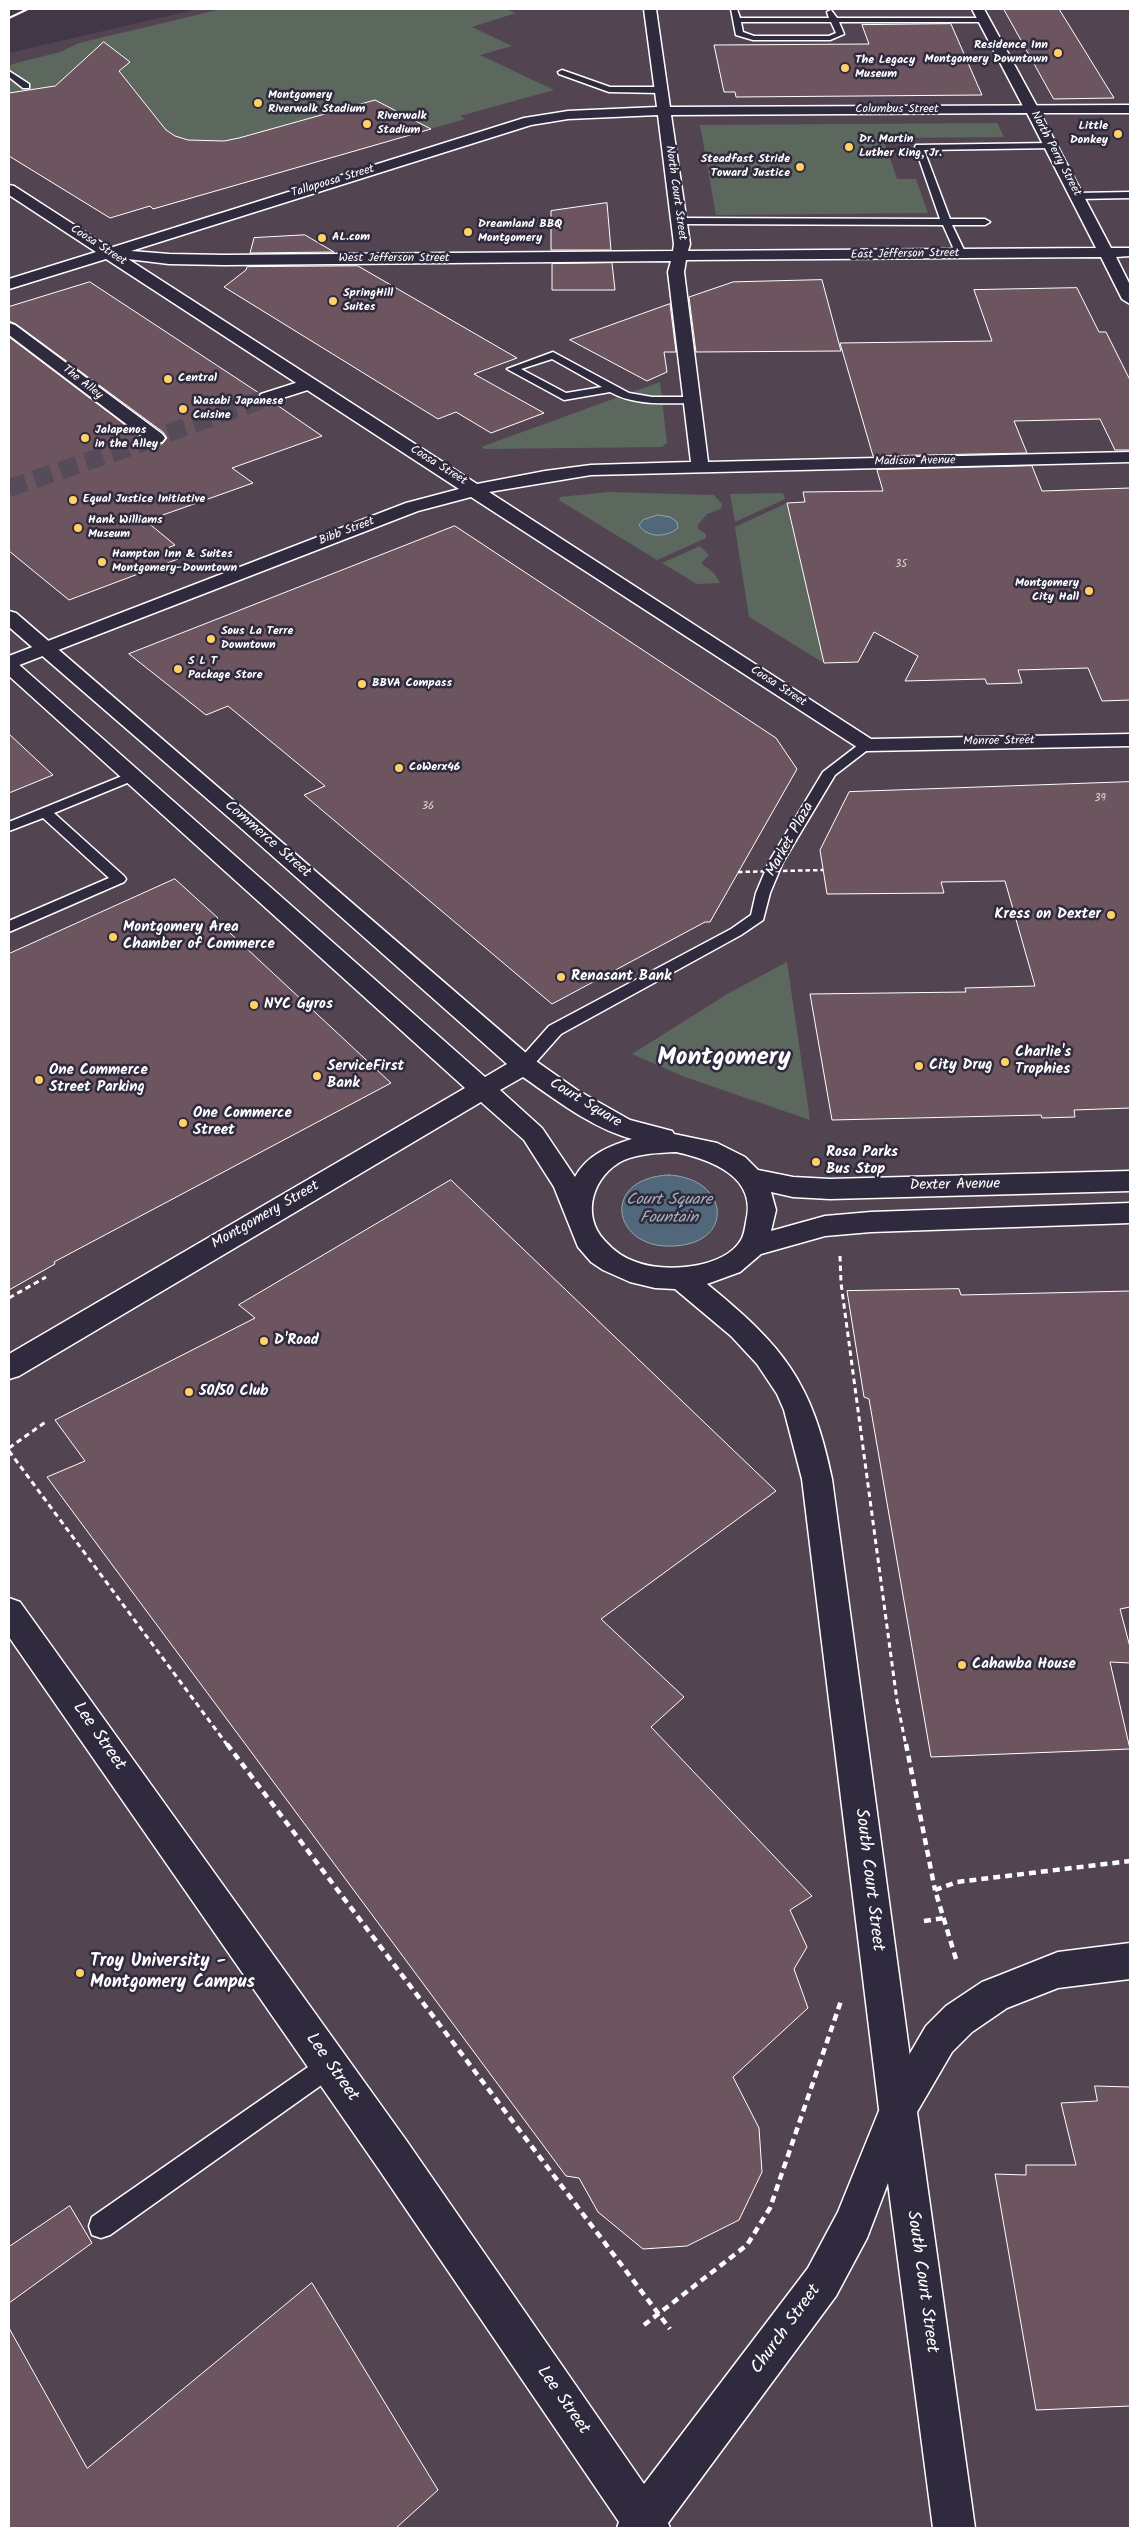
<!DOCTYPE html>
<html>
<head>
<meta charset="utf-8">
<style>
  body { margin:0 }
  #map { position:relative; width:1139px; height:2537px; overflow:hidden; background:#423747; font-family:Kalam,sans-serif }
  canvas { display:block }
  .frame { position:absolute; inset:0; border:10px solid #fff; pointer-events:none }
</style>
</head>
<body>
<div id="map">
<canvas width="1139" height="2537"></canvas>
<div class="frame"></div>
</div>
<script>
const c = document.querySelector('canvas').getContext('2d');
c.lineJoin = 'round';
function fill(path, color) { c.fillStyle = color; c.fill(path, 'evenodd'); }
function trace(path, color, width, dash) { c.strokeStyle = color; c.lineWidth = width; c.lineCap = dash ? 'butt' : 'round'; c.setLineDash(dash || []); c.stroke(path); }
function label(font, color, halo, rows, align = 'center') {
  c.font = font + ' Kalam,sans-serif'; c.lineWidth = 5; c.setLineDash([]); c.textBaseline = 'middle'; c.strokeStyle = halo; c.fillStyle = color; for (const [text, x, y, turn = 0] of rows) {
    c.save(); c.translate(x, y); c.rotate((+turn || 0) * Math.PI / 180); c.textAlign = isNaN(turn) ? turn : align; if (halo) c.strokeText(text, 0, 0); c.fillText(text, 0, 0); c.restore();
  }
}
fill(new Path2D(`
  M198 9H1130V2528H9V53Z`), '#534452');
fill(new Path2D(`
  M222 9H505L516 13 472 27 512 46 480 55 554 90 460 116 465 119 153 209 150 206 110 218 32 170 71 160 17 147 9 149V65L60 52 79 43Z
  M997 123 1004 137 883 138 897 179H916L928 213 716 215 700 125Z
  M660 382 667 443 662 447 485 449 481 447Z
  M608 492 714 495 722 504 721 509 707 514 698 525V529L706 534V538L657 560 559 500 560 497Z
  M783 493 785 499 735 522 730 494Z
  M787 503 824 663 749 617 735 527Z
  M700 546 709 555 702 562 703 565 714 573 720 583 697 584 662 563Z
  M787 962 810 1120 685 1077 632 1054 729 993Z`), '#5c685e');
const water = new Path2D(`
  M658 515 670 517 677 522 678 528C668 537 647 539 639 525L643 520Z
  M669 1175C729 1178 736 1243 674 1246 612 1250 599 1178 669 1175Z`);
fill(water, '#50687a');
trace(water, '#96a4af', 1);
const building = new Path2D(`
  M1004 9H1059L1114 98 1054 99Z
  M951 24 982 95 736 97 735 92H724L714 45 869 44 862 25Z
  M104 42 130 62 119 71 166 130 175 136 188 140 224 141 239 138 375 100 431 129 153 209 150 206 110 218 9 156V93L55 86Z
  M607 203 611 250H551V211Z
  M305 235 334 252 250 253 254 238Z
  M612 263 615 290H552V264Z
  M358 266 517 358 474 374 544 413 491 433 456 412 438 419 224 287 246 270 247 267Z
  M822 280 841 351 696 352 689 297 733 282Z
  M90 282 259 393 257 399 261 404 274 403 322 436 232 468 253 483 146 521 175 545 165 549 178 559 69 600 9 551V337L149 443 162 444 167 438 163 432 16 324 9 321V307Z
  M1077 288 1099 332H1106L1130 380V450H1115L1100 419 1014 421 1027 453 873 456 840 343 992 341 974 290Z
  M670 304 676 352H664L667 372 647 381 570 340Z
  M1032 466 1042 491 1130 488V700L1102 701 1088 668 1018 670 1022 683 987 684 985 679 905 681 918 656 874 632 858 662 824 663 787 503 805 502 803 492 883 491 877 470Z
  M455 526 776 738 797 769 710 922H705L552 1004 304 795 325 786 228 706 206 715 129 654Z
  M9 734 53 775 9 793Z
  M1130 782V1108L1074 1110 1075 1117 1042 1118 1041 1115 832 1120 810 994 966 992 965 988 1035 986 1005 881 941 882 944 893 827 894 820 850 849 792Z
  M175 879 218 918 215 919 391 1083 54 1262 55 1264 9 1290V954Z
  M451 1180 776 1491 601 1619 684 1697 651 1727 812 1896 790 1910 807 1947 794 1969 808 2008 733 2077 759 2128 762 2172 739 2220 687 2246 643 2249 598 2212 579 2178 566 2176 47 1477 85 1461 55 1420 255 1318 239 1305Z
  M959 1289 961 1295 1130 1291V1607L1120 1609 1130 1647V1663L1110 1662 1130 1749 931 1757 869 1399 864 1397 847 1291Z
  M1095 2086 1130 2087V2406L1036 2410 995 2174 1026 2175V2165H1076L1061 2103 1097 2101Z
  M70 2206 92 2243 9 2303V2247Z
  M312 2283 438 2490 396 2528H9V2328L87 2468Z`);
fill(building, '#6d555f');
trace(building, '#fff', 1);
trace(new Path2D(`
  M168 433 267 398
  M9 488 145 442`), '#554b59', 18, [18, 9]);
const lane = new Path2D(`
  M731 9H737L740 18H829L827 12 831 10 837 18H984L988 20 984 22H839L844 34 830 40H753L736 35ZM741 22H831L836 33 829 36H754L743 32Z
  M562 70 610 87H660L664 90 660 93 609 92 559 74 558 72Z
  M9 71 29 84V88H23L9 77Z
  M1051 143 1055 146 1054 148 924 150 950 219H985L990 222 985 225H952L966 254 961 257 956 254 943 225 679 224 674 221 679 218 940 219 915 147 916 145Z
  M1130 192V198L1077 199 1072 196 1077 193Z
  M553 352 629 393 652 397H692L697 400 692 403C664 403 635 406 610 392L564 400 507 369ZM552 359 602 387 566 393 521 369Z
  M867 741 874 745 835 775 783 862 770 893 763 920 741 935 561 1034 530 1069H518L516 1065 518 1061 549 1026 731 929 751 915 756 893 769 862 823 772 862 742Z
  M132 772 137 773 139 776 137 779 54 813 124 876 126 879 124 882 9 932V921L109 878 43 818 9 831V822Z
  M329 2054 337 2058 341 2066 337 2074 110 2235 101 2238 92 2235 89 2226 92 2217 321 2058Z`);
const street = new Path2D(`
  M972 9H984L1039 110 1037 113 1032 114 1025 110Z
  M9 323 15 325 162 434 165 438 162 442H150L9 335Z
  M308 379 314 380 316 384 314 388 267 403 261 402 259 398 261 394Z
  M9 611 16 613 533 1059 577 1090 630 1120 672 1131 674 1134 717 1143 745 1157 758 1170 793 1177 830 1179 1130 1171V1191L830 1199 793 1197 771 1192 776 1210 771 1231 825 1216 871 1212 1130 1203V1223L871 1232 825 1236 761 1254 740 1272 707 1284C783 1346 812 1381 832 1479L917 2109 911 2122 898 2128 885 2122 879 2109 802 1479 784 1410 777 1394 757 1364 731 1336 675 1289 655 1288 630 1282 603 1270 591 1262 578 1247 554 1187 524 1140 481 1102 19 1376 9 1379V1354L465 1088 9 676V660L16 662 485 1077 507 1064 242 829 9 627ZM523 1077C556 1100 592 1128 632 1139 609 1146 587 1155 575 1177L542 1128 500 1090ZM676 1152C712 1160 758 1177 746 1222 745 1228 744 1235 741 1240 724 1269 664 1273 636 1262 624 1258 614 1251 605 1241 580 1215 593 1175 624 1160 641 1153 659 1153 676 1152Z`);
const secondary = new Path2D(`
  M644 9H656L670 107 1130 105V113H1040L1111 248H1130V256L1116 257 1130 285V304L1122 299 1101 257 686 260 684 272 708 462 1130 452V462L591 475 489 492 871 739 1130 734V746L867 751 860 749 471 497 418 511 9 669V656L406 503 459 489 106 259 9 289V279L96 252 9 195V185L14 186 110 248 524 118 568 111 657 107ZM1027 113 1096 248 688 251 690 244 671 115ZM658 115 674 244 673 251 225 255 169 254 131 251 531 125 568 119ZM128 259 169 264 225 265 671 261 668 272 691 462 591 465 545 471 477 484Z
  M9 1598 20 1602 406 2140 644 2484 808 2268 838 2212 885 2096 926 2026 946 2006 982 1982 995 1977 1058 1952 1130 1943V1979L1058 1988 1007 2008 972 2032 952 2052 917 2112 975 2528H933L888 2183 867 2238 836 2296 668 2523 670 2528H617L619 2522 378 2168 9 1637Z`);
trace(lane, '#fff', 3);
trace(street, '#fff', 3);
trace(secondary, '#fff', 3);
trace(new Path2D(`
  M840 1256 841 1283 897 1701 906 1746
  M9 1298 46 1277
  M9 1448 47 1421
  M9 1451 228 1746`), '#fff', 3, [5.5, 4]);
trace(new Path2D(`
  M227 1744 670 2329
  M906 1744 935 1890
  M924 1921 944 1918
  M956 1959 935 1890 957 1882 1130 1861
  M644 2325 747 2245 770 2208 842 1998`), '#fff', 4.5, [7, 5]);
fill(lane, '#2f2a3d');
fill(street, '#2f2a3d');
fill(secondary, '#2f2a3d');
trace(new Path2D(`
  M9 18 28 9`), '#fff', 2);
trace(new Path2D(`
  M738 872 823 870`), '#fff', 2.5, [4.5, 3]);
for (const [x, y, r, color] of [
  [1058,53,5,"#ffd166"],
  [845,68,5,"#ffd166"],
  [258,103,5,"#ffd166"],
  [367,124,5,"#ffd166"],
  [1118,134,5,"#ffd166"],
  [849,147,5,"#ffd166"],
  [800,167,5,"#ffd166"],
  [468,232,5,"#ffd166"],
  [322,238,5,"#ffd166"],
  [333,301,5,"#ffd166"],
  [168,379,5,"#ffd166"],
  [183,409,5,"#ffd166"],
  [85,438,5,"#ffd166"],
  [73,500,5,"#ffd166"],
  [78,528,5,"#ffd166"],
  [102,562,5,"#ffd166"],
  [1089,591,5,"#ffd166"],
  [211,639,5,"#ffd166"],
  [178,669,5,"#ffd166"],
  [362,684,5,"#ffd166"],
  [399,768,5,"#ffd166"],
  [1111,915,5,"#ffd166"],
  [113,937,5,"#ffd166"],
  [561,977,5,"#ffd166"],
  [254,1005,5,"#ffd166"],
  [1005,1062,5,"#ffd166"],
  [919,1066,5,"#ffd166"],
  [317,1076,5,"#ffd166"],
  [39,1080,5,"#ffd166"],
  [183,1123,5,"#ffd166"],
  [816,1162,5,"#ffd166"],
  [264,1341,5,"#ffd166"],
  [189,1392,5,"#ffd166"],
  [962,1665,5,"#ffd166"],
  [80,1973,5,"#ffd166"]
]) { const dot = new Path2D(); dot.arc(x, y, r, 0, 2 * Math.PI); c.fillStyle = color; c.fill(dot); trace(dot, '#2f2a3d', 2); }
label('11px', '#dad4d7', null, [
  ["35",901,565],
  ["39",1100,799],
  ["36",428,807]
]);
label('bold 12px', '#fff', '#2f2a3d', [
  ["Residence Inn",1048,46,"right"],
  ["Montgomery Downtown",1048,60,"right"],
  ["The Legacy",855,61],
  ["Museum",855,75],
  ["Montgomery",268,96],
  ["Riverwalk Stadium",268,110],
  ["Riverwalk",377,117],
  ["Stadium",377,131],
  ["Little",1108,127,"right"],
  ["Donkey",1108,141,"right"],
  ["Dr. Martin",859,140],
  ["Luther King, Jr.",859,154],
  ["Steadfast Stride",790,160,"right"],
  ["Toward Justice",790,174,"right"],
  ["Dreamland BBQ",478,225],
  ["Montgomery",478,239],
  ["AL.com",332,238],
  ["SpringHill",343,294],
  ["Suites",343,308],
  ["Central",178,379],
  ["Wasabi Japanese",193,402],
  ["Cuisine",193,416],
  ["Jalapenos",95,431],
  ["in the Alley",95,445],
  ["Equal Justice Initiative",83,500],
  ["Hank Williams",88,521],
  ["Museum",88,535],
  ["Hampton Inn & Suites",112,555],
  ["Montgomery-Downtown",112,569],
  ["Montgomery",1079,584,"right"],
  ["City Hall",1079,598,"right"],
  ["Sous La Terre",221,632],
  ["Downtown",221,646],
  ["S L T",188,662],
  ["Package Store",188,676],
  ["BBVA Compass",372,684],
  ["CoWerx46",409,768]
], 'left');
label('12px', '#fff', '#2f2a3d', [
  ["Columbus Street",897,110],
  ["North Perry Street",1055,154,62],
  ["Tallapoosa Street",333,182,-17],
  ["North Court Street",675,193,82],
  ["Coosa Street",98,246,33],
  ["East Jefferson Street",905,255,-1],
  ["West Jefferson Street",394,259],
  ["The Alley",82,383,38],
  ["Madison Avenue",915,462,-1],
  ["Coosa Street",438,466,32],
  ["Bibb Street",347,532,-21],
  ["Coosa Street",778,687,33],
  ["Monroe Street",999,742,-1]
]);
label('15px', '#fff', '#2f2a3d', [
  ["Commerce Street",267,840,41],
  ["Market Plaza",791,840,-61],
  ["Court Square",585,1104,31],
  ["Dexter Avenue",955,1186,-1],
  ["Montgomery Street",266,1216,-30]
]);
label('bold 15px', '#fff', '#2f2a3d', [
  ["Kress on Dexter",1101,915,"right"],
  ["Montgomery Area",123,928],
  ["Chamber of Commerce",123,945],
  ["Renasant Bank",571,977],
  ["NYC Gyros",264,1005],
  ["Charlie's",1015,1053],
  ["Trophies",1015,1070],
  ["City Drug",929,1066],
  ["ServiceFirst",327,1067],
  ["Bank",327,1084],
  ["One Commerce",49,1071],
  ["Street Parking",49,1088],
  ["One Commerce",193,1114],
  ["Street",193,1131],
  ["Rosa Parks",826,1153],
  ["Bus Stop",826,1170],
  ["D'Road",274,1341],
  ["50/50 Club",199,1392],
  ["Cahawba House",972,1665]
], 'left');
label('italic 16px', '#a8b4bc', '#2f2a3d', [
  ["Court Square",669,1201],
  ["Fountain",669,1219]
]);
label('18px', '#fff', '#2f2a3d', [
  ["Lee Street",98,1737,55],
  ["South Court Street",868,1880,83],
  ["Lee Street",331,2068,55],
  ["South Court Street",921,2282,82],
  ["Church Street",787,2330,-54],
  ["Lee Street",562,2401,55]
]);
label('bold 18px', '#fff', '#2f2a3d', [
  ["Troy University -",90,1963],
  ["Montgomery Campus",90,1984]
], 'left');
label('bold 25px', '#fff', '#2f2a3d', [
  ["Montgomery",724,1060]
]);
</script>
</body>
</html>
